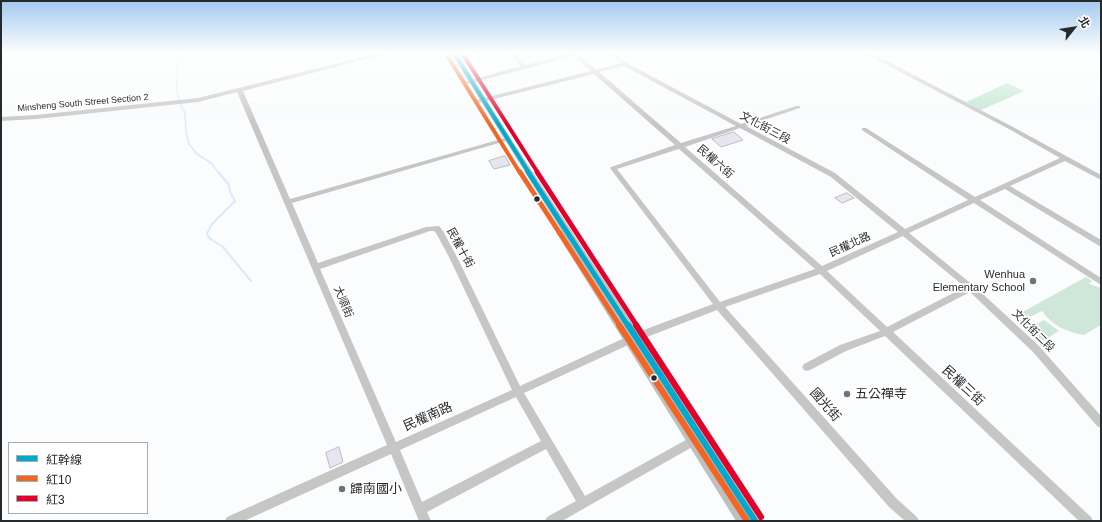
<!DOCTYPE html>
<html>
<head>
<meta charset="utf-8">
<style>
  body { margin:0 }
  #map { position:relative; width:1102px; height:522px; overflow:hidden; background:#fafcfd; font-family:Arial,"Noto Sans TC",sans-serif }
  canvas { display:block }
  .frame { position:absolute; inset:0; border:2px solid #272a2c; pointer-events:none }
  .legend { position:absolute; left:8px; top:442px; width:140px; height:72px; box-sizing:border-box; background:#fff; border:1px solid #a9aaab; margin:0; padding:5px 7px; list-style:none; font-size:12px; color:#272a2c }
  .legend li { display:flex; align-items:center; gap:8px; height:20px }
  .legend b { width:20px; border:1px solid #a9aaab }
  .north { position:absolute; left:1054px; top:8px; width:40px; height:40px; -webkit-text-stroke:3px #fff; paint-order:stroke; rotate:60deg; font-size:11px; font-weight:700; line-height:16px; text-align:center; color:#272a2c }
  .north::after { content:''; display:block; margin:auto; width:14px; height:18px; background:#272a2c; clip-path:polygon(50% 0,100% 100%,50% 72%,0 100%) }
</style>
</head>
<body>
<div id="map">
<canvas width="1102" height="522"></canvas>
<div class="frame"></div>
<ul class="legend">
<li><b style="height:5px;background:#00a9ce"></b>紅幹線</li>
<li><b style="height:5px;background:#f26522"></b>紅10</li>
<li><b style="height:5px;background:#e4002b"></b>紅3</li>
</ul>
<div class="north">北</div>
</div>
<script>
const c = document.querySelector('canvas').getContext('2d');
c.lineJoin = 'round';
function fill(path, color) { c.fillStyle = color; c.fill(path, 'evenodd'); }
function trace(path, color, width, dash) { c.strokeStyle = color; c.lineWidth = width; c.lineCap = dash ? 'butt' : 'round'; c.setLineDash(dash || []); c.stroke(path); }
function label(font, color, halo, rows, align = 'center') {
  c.font = font + ' Arial,"Noto Sans TC",sans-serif'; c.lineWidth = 3.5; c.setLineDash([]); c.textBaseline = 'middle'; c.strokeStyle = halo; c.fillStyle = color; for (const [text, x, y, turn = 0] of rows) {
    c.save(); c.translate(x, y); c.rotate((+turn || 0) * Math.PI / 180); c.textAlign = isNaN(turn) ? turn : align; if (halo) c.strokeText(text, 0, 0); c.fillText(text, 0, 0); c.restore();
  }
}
fill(new Path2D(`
  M1086 277 1092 281 1089 284 1101 288V325L1084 335C1066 332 1053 326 1042 311L1026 319 1019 314Z
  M1044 320 1059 331 1043 341 1028 329Z`), '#cfe7d9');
fill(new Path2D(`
  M1007 83 1024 91 981 110 966 102Z`), '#bfe5ce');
trace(new Path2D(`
  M177 53V92L181 106 185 112 186 133 189 144 197 154 211 163 219 173`), '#dce9f9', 1.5);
trace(new Path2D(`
  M218 172 229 185 230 192 235 201 212 224 207 233 209 238 223 247 251 281`), '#dce9f9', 2);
const building = new Path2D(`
  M734 132 743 140 721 147 712 139Z
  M505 156 510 165 494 169 489 161Z
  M847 193 854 198 842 203 835 198Z
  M339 447 343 462 330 468 326 453Z`);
fill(building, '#e7e6f0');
trace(building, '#bbbcbe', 1);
fill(new Path2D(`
  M379 53H389L243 91 290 199 505 138H509V140L292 203 318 263 426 227 439 226 443 231 457 257 520 386 633 334 713 304 610 168 611 167 675 145 594 74 478 103 476 102V100L591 71 574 56 467 84 464 82 521 66 508 53H514L526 65 572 53H577L596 70 621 63 606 53H613L627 63 741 124 796 106H800V108L746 126 835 173 905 229 968 200 862 130V128H866L975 197 1060 158 1009 129 864 53H872L1013 127 1101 175V180L1065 161 1010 186 1101 240V247L1005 189 980 200 1101 278V285L974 203 909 233 974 286 1009 318 1039 346 1101 416V428L1097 426 1033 352 970 292 893 332 1091 517 1093 521H1079L885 336 846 351 810 370 807 371 804 370 802 367 804 364 840 345 880 331 820 274 725 307 897 499 917 517 919 521H905L889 507 717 310 639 340 524 393 585 496 693 436 697 434 701 436 702 439 701 442 562 521H545L547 517 576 501 546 449 427 512 431 521H419L391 454 244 521H225L227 517 387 445 237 92 198 102 36 119 1 121V117L36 115 198 98ZM624 66 736 126 681 143 599 72ZM740 128 831 177 898 232 822 266 685 147ZM679 149 815 269 720 302 617 169ZM430 231H434L436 233 449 257 512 390 396 442 320 269ZM903 236 965 287 887 327 827 271ZM516 397 541 441 422 502 400 450Z`), '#c6c6c5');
fill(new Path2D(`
  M451 53H457L511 139 762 521H736L558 235 556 233 561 230Z`), '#bebfbe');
trace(new Path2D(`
  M454 53 529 173`), '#00a9ce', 4);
trace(new Path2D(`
  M528 172 628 326`), '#00a9ce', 5);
trace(new Path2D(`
  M628 325 755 521`), '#00a9ce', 6);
trace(new Path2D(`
  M448 57 520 173`), '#f26522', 4);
trace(new Path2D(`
  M520 172 620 326`), '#f26522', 5);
trace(new Path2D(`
  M619 325 747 521`), '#f26522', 6);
trace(new Path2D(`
  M462 53 538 173`), '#e4002b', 4);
trace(new Path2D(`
  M537 172 637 326`), '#e4002b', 5);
trace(new Path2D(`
  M636 325 761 517`), '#e4002b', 6);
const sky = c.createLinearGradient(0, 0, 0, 126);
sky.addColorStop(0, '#a3c9ef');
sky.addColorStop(0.42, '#fdfefe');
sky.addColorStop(1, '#fdfefe00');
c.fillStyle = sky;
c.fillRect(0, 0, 1102, 126);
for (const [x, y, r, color] of [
  [537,199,3.5,"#272a2c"],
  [1033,281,4,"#717475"],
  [654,378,3.5,"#272a2c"],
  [847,394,4,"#717475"],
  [342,489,4,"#717475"]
]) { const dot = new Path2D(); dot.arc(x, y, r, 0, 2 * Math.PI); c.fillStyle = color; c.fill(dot); trace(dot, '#fff', 1.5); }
label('9px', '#272a2c', '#fff', [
  ["Minsheng South Street Section 2",83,103,-5]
]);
label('11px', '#272a2c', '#fff', [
  ["文化街三段",765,128,28],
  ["民權六街",715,162,41],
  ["民權北路",850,245,-24],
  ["民權十街",460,248,61],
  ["大順街",343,302,67],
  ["文化街二段",1033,331,45]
]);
label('11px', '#272a2c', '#fff', [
  ["Wenhua",1025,275],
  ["Elementary School",1025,288]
], 'right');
label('13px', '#272a2c', '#fff', [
  ["民權三街",963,386,43],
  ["國光街",825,405,49],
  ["民權南路",428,417,-24]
]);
label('13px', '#272a2c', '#fff', [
  ["五公禪寺",855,394],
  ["歸南國小",350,489]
], 'left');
</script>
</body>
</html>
